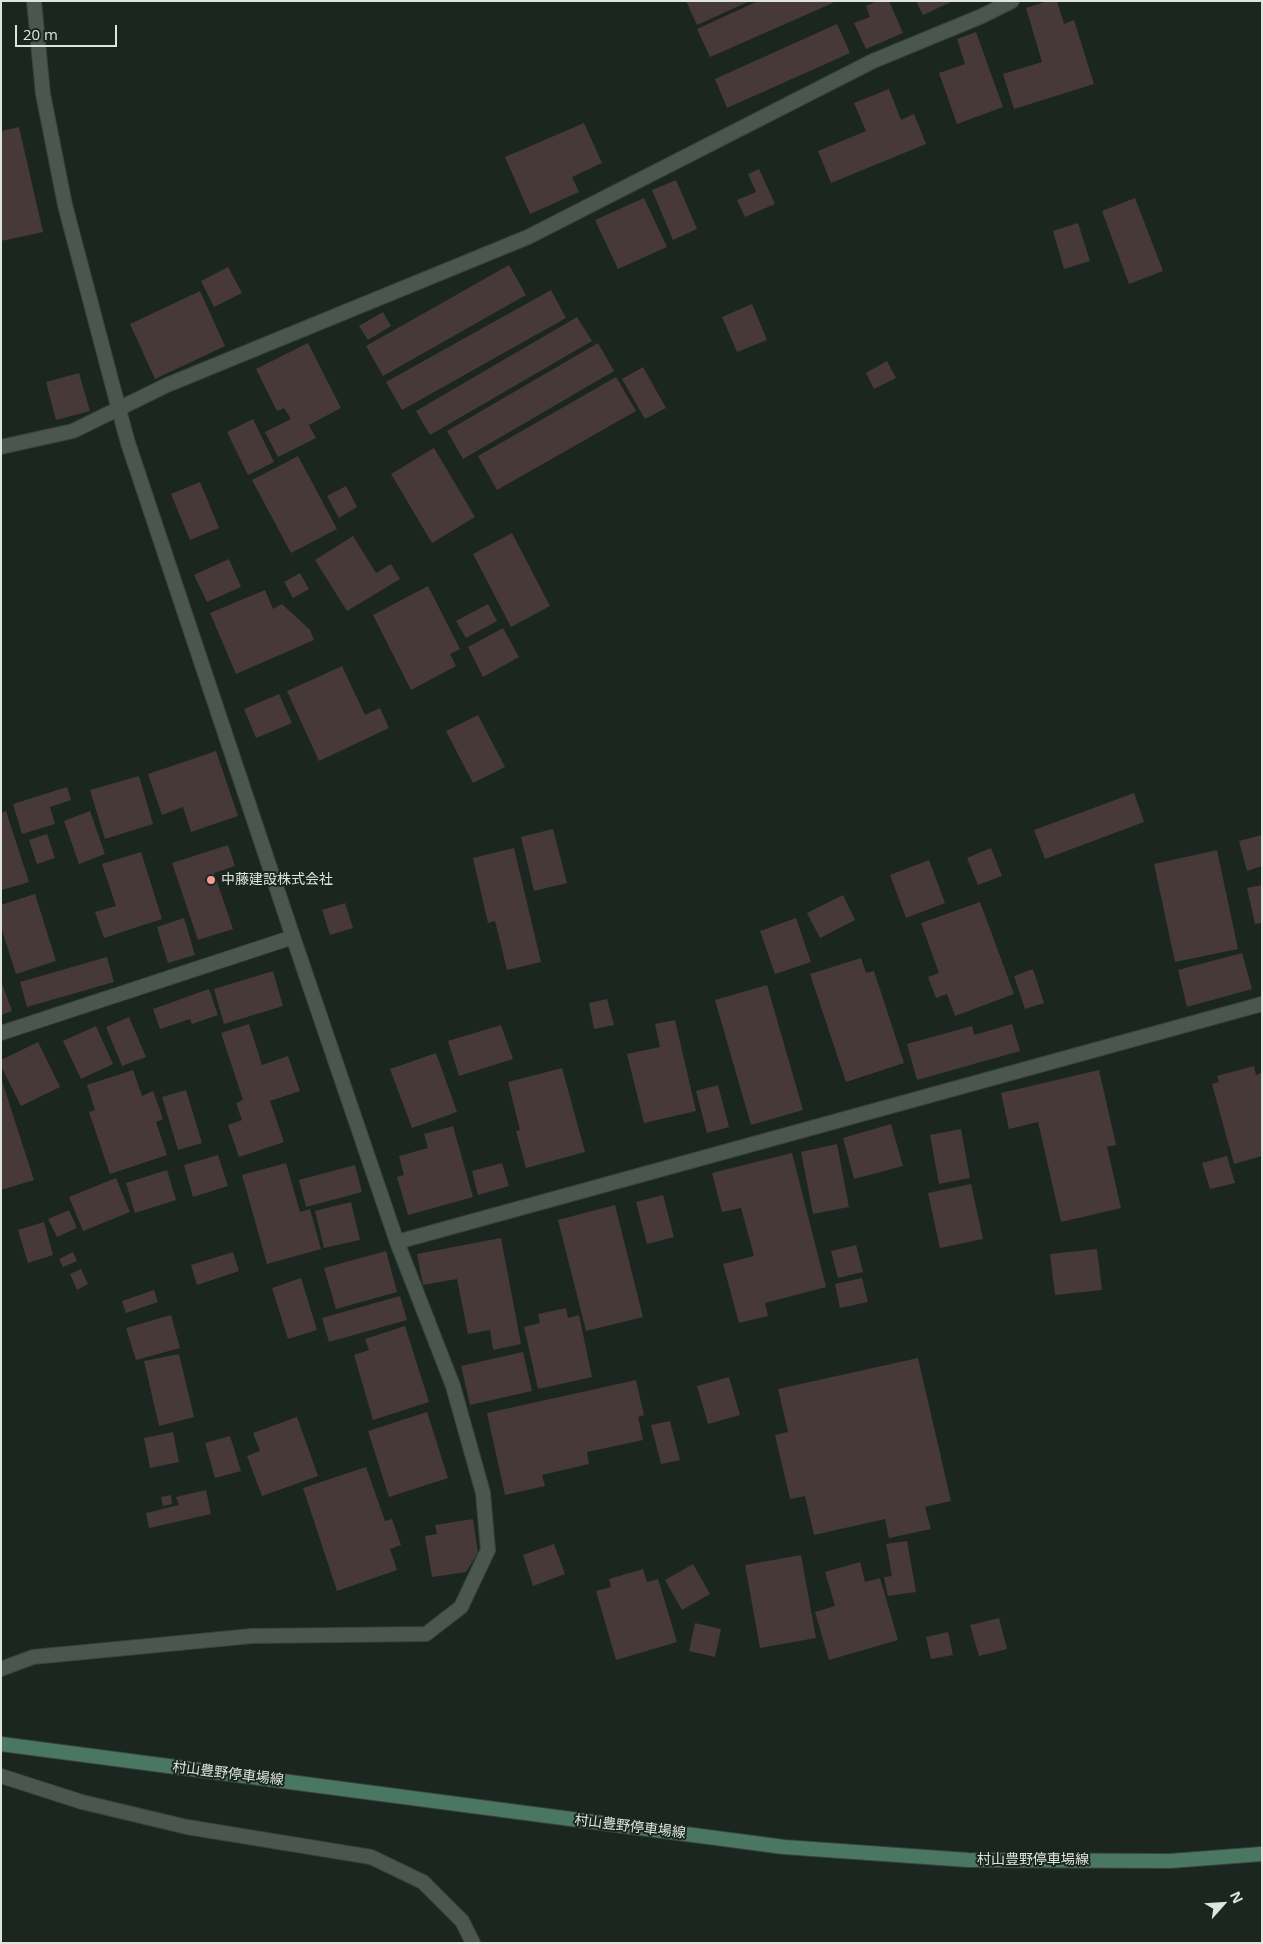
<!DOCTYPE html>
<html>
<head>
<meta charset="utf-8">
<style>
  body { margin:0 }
  #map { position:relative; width:1263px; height:1944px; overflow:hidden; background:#1b2620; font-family:"Open Sans",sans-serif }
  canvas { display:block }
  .frame { position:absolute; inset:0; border:2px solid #dee5e1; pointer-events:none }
  .north { position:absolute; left:1198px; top:1879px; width:50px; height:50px; -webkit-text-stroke:4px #1b2620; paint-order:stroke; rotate:64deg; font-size:14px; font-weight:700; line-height:20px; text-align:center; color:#dee5e1 }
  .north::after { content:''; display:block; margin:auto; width:18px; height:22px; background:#dee5e1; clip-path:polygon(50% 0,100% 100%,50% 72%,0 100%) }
  .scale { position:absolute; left:15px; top:25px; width:102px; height:22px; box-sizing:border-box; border:2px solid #dee5e1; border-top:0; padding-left:6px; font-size:15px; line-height:18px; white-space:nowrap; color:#dee5e1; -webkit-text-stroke:4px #1b2620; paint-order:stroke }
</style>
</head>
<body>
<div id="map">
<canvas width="1263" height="1944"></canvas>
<div class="frame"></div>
<div class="north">N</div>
<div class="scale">20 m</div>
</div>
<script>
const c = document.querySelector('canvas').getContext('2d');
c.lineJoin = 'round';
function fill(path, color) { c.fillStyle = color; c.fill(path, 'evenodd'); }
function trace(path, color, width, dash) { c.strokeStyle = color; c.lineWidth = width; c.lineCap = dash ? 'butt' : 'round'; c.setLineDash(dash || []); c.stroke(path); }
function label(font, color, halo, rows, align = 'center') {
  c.font = font + ' "Open Sans","Noto Sans JP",sans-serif'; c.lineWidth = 4; c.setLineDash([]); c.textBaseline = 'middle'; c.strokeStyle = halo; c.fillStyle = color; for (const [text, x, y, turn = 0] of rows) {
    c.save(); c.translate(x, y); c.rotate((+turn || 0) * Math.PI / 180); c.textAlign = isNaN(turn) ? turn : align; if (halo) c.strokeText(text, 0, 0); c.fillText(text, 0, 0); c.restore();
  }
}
fill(new Path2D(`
  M686 1H750L697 25Z
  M758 1H832L833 3 710 57 697 29Z
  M877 1H889L903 33 866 49 854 23 870 17 866 6Z
  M916 1H953L923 15Z
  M1048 1H1057L1064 24 1074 20 1094 84 1014 109 1003 74 1042 62 1026 8Z
  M837 24 850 53 727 108 715 79Z
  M976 32 1003 107 957 124 939 73 965 64 957 39Z
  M889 89 901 120 914 114 926 144 831 183 818 151 866 131 854 103Z
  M584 123 602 163 572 177 579 192 530 214 505 157Z
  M19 127 43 232 1 241V131Z
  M759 169 775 204 745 217 737 200 756 192 748 174Z
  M676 180 697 229 673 240 652 190Z
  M644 198 667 247 618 269 595 220Z
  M1135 198 1163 271 1129 284 1102 211Z
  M1078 223 1090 261 1064 269 1053 231Z
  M509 265 526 295 383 376 366 346Z
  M228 267 242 293 214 307 201 281Z
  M551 290 566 318 402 410 386 382Z
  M200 291 225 346 155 379 130 324Z
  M752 304 767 340 737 352 722 317Z
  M383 312 391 326 368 340 359 326Z
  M577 317 592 341 430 435 416 411Z
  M308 343 341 408 309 425 316 438 278 457 265 432 291 419 284 408 277 411 256 369Z
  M598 343 614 371 463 459 447 431Z
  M887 361 896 378 874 389 866 373Z
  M643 367 666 408 645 419 622 379Z
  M79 373 90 411 56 420 46 382Z
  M616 377 636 411 497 490 478 456Z
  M253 419 274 462 248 475 227 432Z
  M434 448 475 517 432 543 391 474Z
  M298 456 337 529 291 553 252 480Z
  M200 482 219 528 190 540 171 494Z
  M346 486 357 507 339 518 327 496Z
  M512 533 550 606 511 627 473 554Z
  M353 536 376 573 391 564 400 579 347 611 315 560Z
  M229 559 241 587 207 602 194 575Z
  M300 573 309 589 293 598 284 582Z
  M428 586 460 649 450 654 456 666 411 690 373 615Z
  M265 590 273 609 282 604 310 630 314 640 236 674 210 613Z
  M488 604 497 621 466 638 456 621Z
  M503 628 519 657 483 677 468 647Z
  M342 666 365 715 380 708 389 728 319 761 287 691Z
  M279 694 292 723 256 738 244 709Z
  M478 715 505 767 473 783 446 731Z
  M216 751 238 816 191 832 183 807 162 815 148 774Z
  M139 776 153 824 105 839 90 790Z
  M67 787 71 800 50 807 55 824 22 834 13 804Z
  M1134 793 1144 822 1045 859 1034 830Z
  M6 811 29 882 2 890 1 813Z
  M90 811 105 854 79 864 64 821Z
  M553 829 567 883 534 891 521 837Z
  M47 834 55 858 37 864 29 840Z
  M1262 835V866L1247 871 1239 841Z
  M228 845 235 866 214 873 233 929 198 940 172 863Z
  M514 848 541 962 507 970 495 921 488 923 473 858Z
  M991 848 1002 876 978 885 967 858Z
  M1217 850 1238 949 1175 962 1154 864Z
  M141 852 162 919 104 938 95 912 116 906 102 864Z
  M929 860 945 903 906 918 890 875Z
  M1262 885V923L1255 924 1247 888Z
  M35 894 56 961 16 974 1 927V905Z
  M843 895 855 920 820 938 807 913Z
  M980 902 1014 994 955 1016 947 994 936 998 928 977 939 973 921 923Z
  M345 903 353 928 330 935 322 910Z
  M184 918 195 955 168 963 157 927Z
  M796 918 811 962 775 974 760 931Z
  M1242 953 1252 989 1187 1007 1178 970Z
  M107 957 114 982 27 1007 20 982Z
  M861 958 866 973 874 971 904 1063 846 1082 810 974Z
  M1033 969 1044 1003 1025 1009 1014 976Z
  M273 971 283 1006 224 1024 214 989Z
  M1 981 12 1011 1 1015Z
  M767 985 803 1110 751 1125 715 1000Z
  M209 989 218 1015 192 1024 190 1019 160 1029 153 1009Z
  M607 999 614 1025 594 1029 589 1003Z
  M129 1017 146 1057 122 1066 106 1027Z
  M675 1020 696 1111 644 1123 627 1054 660 1047 655 1024Z
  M249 1024 262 1065 288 1056 300 1091 270 1101 284 1142 239 1157 228 1125 242 1120 236 1103 243 1100 221 1033Z
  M1012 1024 1020 1051 917 1080 907 1044 972 1026 974 1035Z
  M501 1025 513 1059 459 1076 448 1041Z
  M96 1026 113 1064 81 1079 63 1041Z
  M38 1042 60 1087 21 1106 1 1066V1060Z
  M436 1053 457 1112 412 1128 390 1069Z
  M1254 1066 1256 1075 1262 1073V1156L1234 1164 1212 1084 1219 1082 1217 1076Z
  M562 1068 585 1152 526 1168 516 1131 520 1130 508 1082Z
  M133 1070 142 1096 153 1091 163 1119 156 1122 167 1155 110 1174 89 1112 95 1110 87 1085Z
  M1099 1070 1116 1145 1107 1147 1121 1208 1061 1222 1038 1122 1009 1129 1001 1093Z
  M1 1078 34 1180 1 1190Z
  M718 1085 729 1127 707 1133 696 1091Z
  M186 1090 202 1143 178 1150 162 1097Z
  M891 1124 903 1166 854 1179 843 1138Z
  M453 1126 473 1197 408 1215 397 1177 404 1175 399 1156 428 1148 424 1134Z
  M961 1129 970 1178 939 1184 930 1135Z
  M837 1144 849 1207 813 1214 801 1152Z
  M792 1153 826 1287 765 1303 768 1316 739 1323 723 1264 754 1256 741 1208 722 1212 712 1173Z
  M218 1155 228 1186 193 1197 184 1165Z
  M1227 1156 1235 1183 1210 1189 1202 1163Z
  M286 1163 300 1212 310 1209 321 1249 267 1264 242 1175Z
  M502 1163 509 1186 478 1195 472 1171Z
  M355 1165 362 1192 306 1207 299 1180Z
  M167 1170 176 1200 135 1213 126 1183Z
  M116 1178 130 1212 83 1231 69 1197Z
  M971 1184 983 1239 940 1248 928 1193Z
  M663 1195 674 1237 647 1244 636 1202Z
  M351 1202 360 1240 324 1248 315 1211Z
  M615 1205 643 1317 586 1331 558 1220Z
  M69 1210 77 1228 57 1237 48 1219Z
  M44 1222 53 1255 28 1263 18 1230Z
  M501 1238 521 1344 493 1350 490 1330 468 1334 457 1279 423 1285 417 1254Z
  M856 1245 863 1272 838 1278 831 1251Z
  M1097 1249 1102 1290 1055 1295 1050 1254Z
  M386 1251 397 1292 336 1309 324 1268Z
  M73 1252 77 1261 63 1267 59 1259Z
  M233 1252 239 1271 197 1285 191 1265Z
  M81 1269 88 1284 77 1290 70 1274Z
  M301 1278 317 1330 288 1339 272 1288Z
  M862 1278 868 1302 840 1308 835 1284Z
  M154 1290 158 1302 126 1313 122 1301Z
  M400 1296 407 1320 329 1342 322 1318Z
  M566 1308 568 1318 579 1315 592 1377 538 1389 524 1327 540 1323 538 1314Z
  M171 1315 180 1348 136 1360 126 1328Z
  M405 1326 429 1402 373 1420 354 1355 369 1350 365 1339Z
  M523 1352 532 1391 470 1405 461 1366Z
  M179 1354 194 1417 159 1426 144 1361Z
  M918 1358 951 1501 925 1507 931 1529 889 1538 885 1519 814 1535 805 1496 790 1499 775 1435 788 1432 778 1389Z
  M729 1377 740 1415 708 1424 697 1386Z
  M636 1380 644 1415 638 1417 643 1440 587 1452 589 1464 542 1475 545 1486 505 1495 487 1413Z
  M427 1412 448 1478 389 1497 368 1431Z
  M297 1417 318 1476 262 1496 247 1456 260 1451 253 1433Z
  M670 1421 680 1460 661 1464 651 1425Z
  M173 1432 179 1462 150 1468 144 1438Z
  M230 1436 241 1471 215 1478 205 1443Z
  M366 1467 385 1521 392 1519 401 1545 390 1549 397 1570 337 1591 303 1488Z
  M206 1490 211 1514 149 1528 146 1513 179 1505 176 1497Z
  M171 1495 172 1504 163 1506 161 1497Z
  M473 1519 478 1553 466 1572 432 1577 425 1536 437 1534 435 1525Z
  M907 1541 916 1592 888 1596 884 1577 892 1576 886 1544Z
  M554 1544 565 1574 533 1586 523 1555Z
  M801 1555 816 1638 760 1648 745 1565Z
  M860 1562 865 1582 880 1578 898 1640 829 1660 815 1612 835 1606 825 1572Z
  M693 1564 710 1594 682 1610 665 1580Z
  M643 1569 647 1582 658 1579 677 1642 616 1660 596 1591 611 1587 609 1579Z
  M999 1618 1007 1649 979 1656 970 1625Z
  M695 1623 721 1629 715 1657 689 1651Z
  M948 1632 953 1655 931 1659 926 1637Z`), '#473938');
const minor = new Path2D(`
  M1 447 73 431 167 385 528 237 873 61 982 16 1012 1
  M1 1669 33 1657 252 1636
  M1 1776 82 1802 187 1827 371 1857 423 1882 462 1921 473 1943`);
const tertiary = new Path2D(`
  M34 1 43 94 65 205 119 410 128 443 293 937
  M1 1033 293 937 397 1242 1262 1004
  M252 1636 426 1634 461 1607 488 1550 483 1493 453 1386 397 1242`);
const secondary = new Path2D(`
  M1 1744 784 1847 968 1860 1170 1861 1262 1854`);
trace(minor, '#3a423d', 16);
trace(tertiary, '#3a423d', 16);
trace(secondary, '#3a423d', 16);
trace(minor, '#4a564f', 14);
trace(tertiary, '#4a564f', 14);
trace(secondary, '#4a7761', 14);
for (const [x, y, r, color] of [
  [211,880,5,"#f59b98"]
]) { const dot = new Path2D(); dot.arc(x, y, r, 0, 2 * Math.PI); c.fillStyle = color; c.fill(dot); trace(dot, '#1b2620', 2); }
label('14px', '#dee5e1', '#1b2620', [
  ["中藤建設株式会社",221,880]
], 'left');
label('14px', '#dee5e1', '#1b2620', [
  ["村山豊野停車場線",228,1774,7],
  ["村山豊野停車場線",630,1827,7],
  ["村山豊野停車場線",1033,1860]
]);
</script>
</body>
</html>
